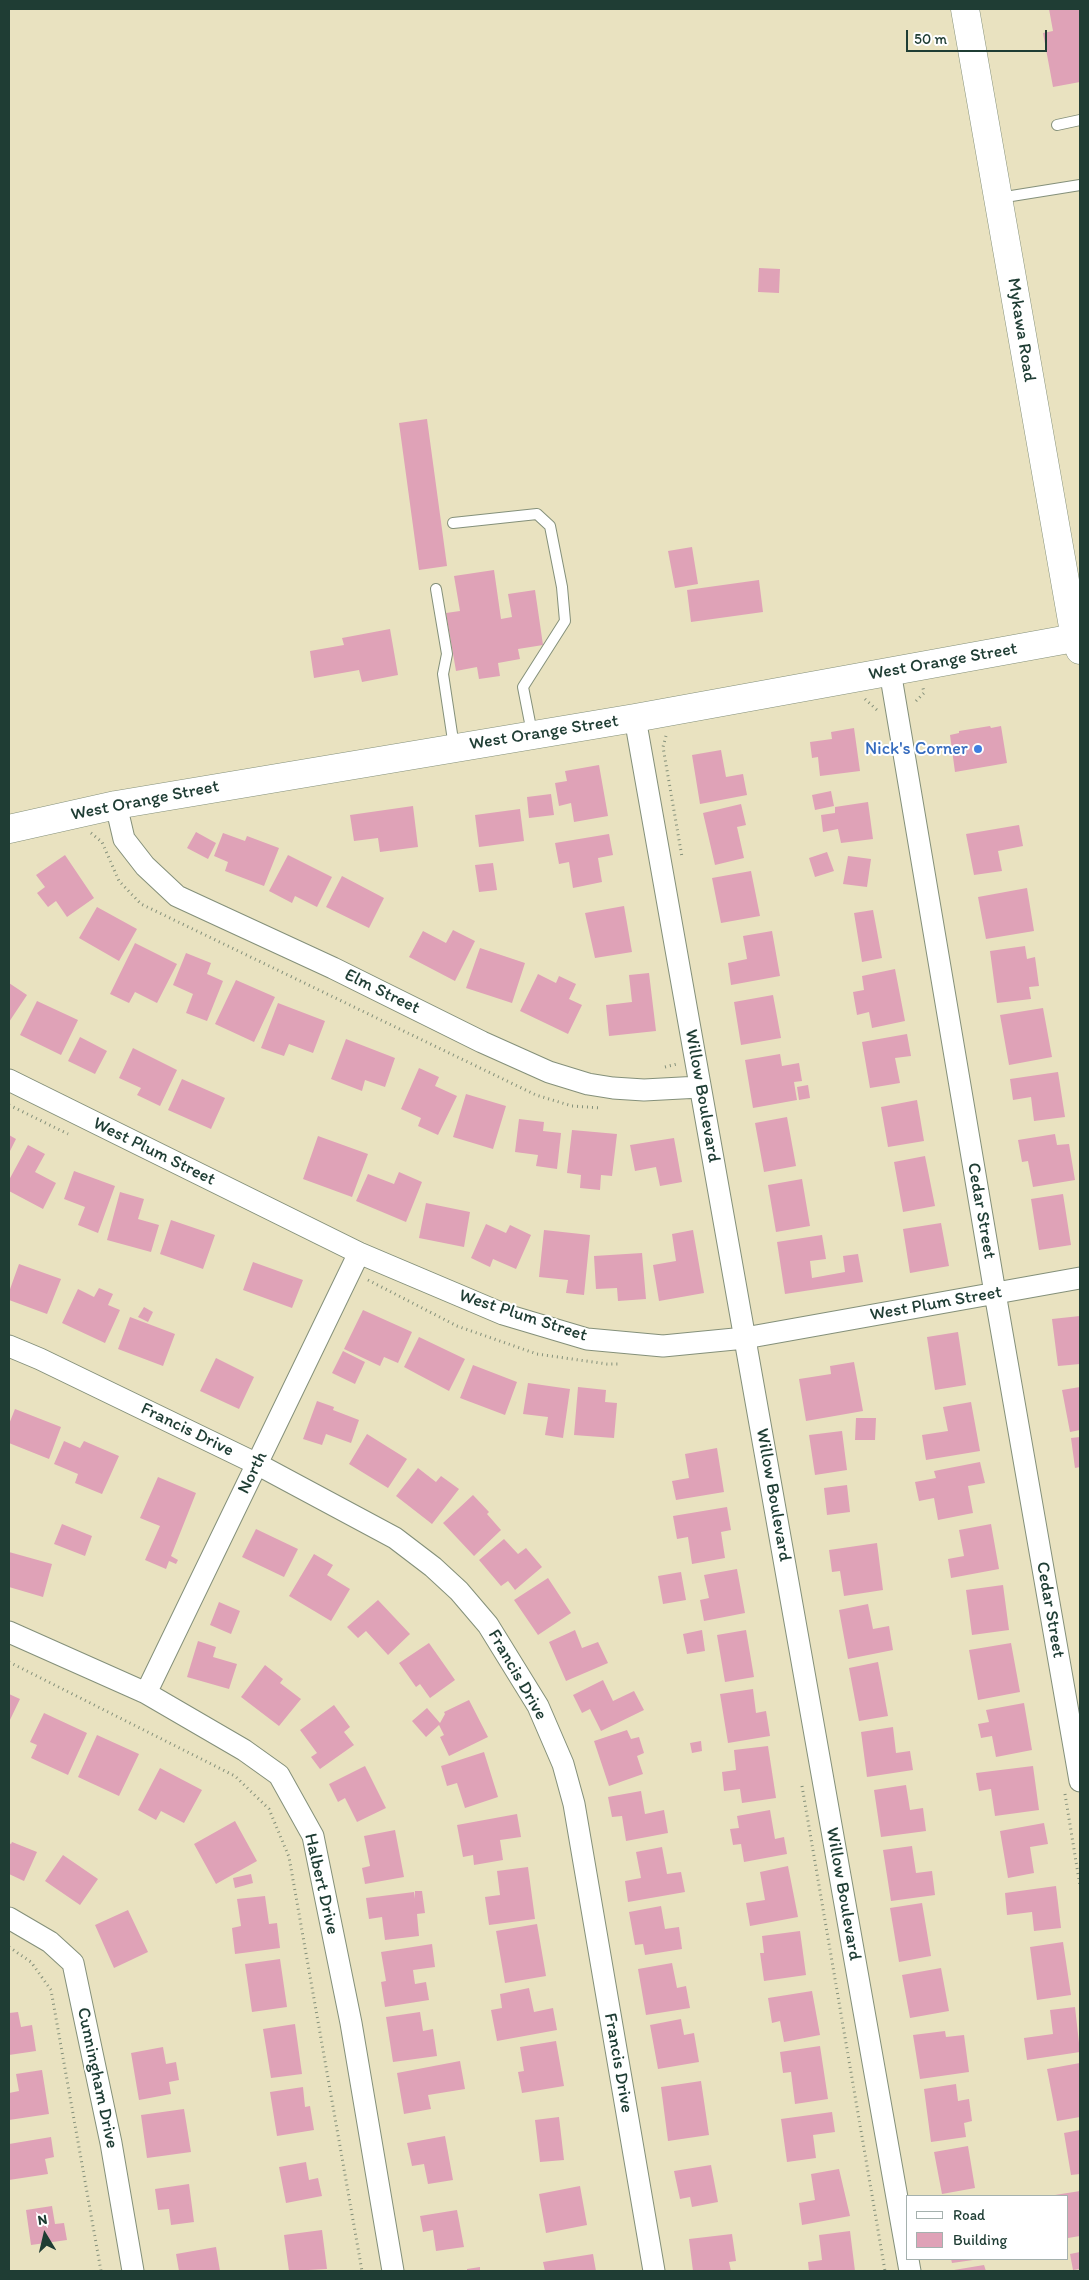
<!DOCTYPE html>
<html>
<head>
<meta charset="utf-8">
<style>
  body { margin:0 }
  #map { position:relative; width:1089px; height:2280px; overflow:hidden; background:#e9e2c0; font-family:Itim,sans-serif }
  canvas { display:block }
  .frame { position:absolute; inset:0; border:10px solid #1f3d34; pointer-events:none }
  .legend { position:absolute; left:906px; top:2195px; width:162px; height:65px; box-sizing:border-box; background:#fff; border:1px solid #a5b1ae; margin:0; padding:6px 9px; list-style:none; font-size:15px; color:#1f3d34 }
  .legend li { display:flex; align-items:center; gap:10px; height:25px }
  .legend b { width:25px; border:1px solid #a5b1ae }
  .north { position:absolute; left:20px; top:2210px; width:50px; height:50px; -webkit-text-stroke:4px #fff; paint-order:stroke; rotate:351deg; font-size:14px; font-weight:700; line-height:20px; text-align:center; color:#1f3d34 }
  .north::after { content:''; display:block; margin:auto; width:18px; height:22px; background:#1f3d34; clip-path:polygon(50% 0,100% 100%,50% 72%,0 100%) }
  .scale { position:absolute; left:906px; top:30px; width:141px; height:22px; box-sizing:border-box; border:2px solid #1f3d34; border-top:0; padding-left:6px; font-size:15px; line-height:18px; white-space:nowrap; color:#1f3d34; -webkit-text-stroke:4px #fff; paint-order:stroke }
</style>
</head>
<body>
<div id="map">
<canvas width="1089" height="2280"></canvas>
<div class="frame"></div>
<ul class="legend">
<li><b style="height:6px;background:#fff"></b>Road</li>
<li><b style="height:14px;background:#dfa2b7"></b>Building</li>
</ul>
<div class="north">N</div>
<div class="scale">50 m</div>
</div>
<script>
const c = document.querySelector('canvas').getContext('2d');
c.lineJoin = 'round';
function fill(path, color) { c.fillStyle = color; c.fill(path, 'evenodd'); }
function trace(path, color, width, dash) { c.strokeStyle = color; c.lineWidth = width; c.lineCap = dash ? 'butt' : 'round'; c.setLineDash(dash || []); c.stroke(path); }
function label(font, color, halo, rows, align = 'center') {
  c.font = font + ' Itim,sans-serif'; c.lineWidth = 4; c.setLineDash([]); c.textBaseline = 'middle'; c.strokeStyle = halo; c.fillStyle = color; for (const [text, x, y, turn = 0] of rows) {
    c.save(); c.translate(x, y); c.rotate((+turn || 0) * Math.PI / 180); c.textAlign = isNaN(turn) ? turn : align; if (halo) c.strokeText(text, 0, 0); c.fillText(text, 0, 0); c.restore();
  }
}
fill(new Path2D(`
  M1049 9H1080V82L1053 87 1043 33 1053 31Z
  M759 268 780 269 779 293 758 292Z
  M427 419 447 566 419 570 399 423Z
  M692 547 698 584 675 588 668 551Z
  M494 570 501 619 512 617 508 594 535 590 543 645 518 649 520 659 498 663 500 676 479 679 477 667 456 671 446 613 460 611 454 576Z
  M759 580 763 612 691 622 687 590Z
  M390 629 398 675 362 682 359 670 314 678 310 651 344 645 342 638Z
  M990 726 991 728 1001 726 1007 763 955 772 950 735 959 733V731Z
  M854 728 860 771 820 776 818 757 812 758 810 742 832 739 831 732Z
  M721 750 726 777 743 774 747 795 700 804 692 755Z
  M599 765 608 816 574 822 571 803 559 806 555 783 567 781 565 771Z
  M831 791 834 806 815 810 812 795Z
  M551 794 554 815 529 818 527 797Z
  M868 802 873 839 841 843 838 829 823 832 821 815 835 813V807Z
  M741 804 746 825 737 827 744 858 715 865 703 813Z
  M413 806 418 847 380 852 378 838 354 841 350 815Z
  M520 809 524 841 479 847 475 815Z
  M1019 825 1023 846 998 851 1002 871 974 875 966 834Z
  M196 832 216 843 208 859 187 848Z
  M223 833 245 841 247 836 279 848 264 886 225 871 228 862 214 856Z
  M609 834 613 855 598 858 602 882 573 888 569 862 559 864 555 843Z
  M827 852 834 871 815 877 809 858Z
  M65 855 94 898 67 917 56 901 48 907 37 893 45 887 36 875Z
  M288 855 332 877 317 907 295 896 292 903 269 891Z
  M848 856 871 859 867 887 843 884Z
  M493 863 497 890 479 892 475 865Z
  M751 871 760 916 721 923 712 878Z
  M342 876 384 898 369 928 326 907Z
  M1027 888 1034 931 986 939 978 897Z
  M624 906 632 952 595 958 585 913Z
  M97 907 137 929 119 961 79 938Z
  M873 910 882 958 862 962 854 913Z
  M453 930 475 941 455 981 409 957 423 931 446 943Z
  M772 931 780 976 731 985 728 963 747 959 743 936Z
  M135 943 177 964 157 1003 135 992 129 1003 110 994Z
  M1025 946 1027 959 1035 957 1039 986 1029 987 1031 999 997 1003 990 951Z
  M480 948 525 963 512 1003 466 988Z
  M186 953 211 963 207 974 223 981 207 1021 186 1013 193 994 173 985Z
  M895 969 905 1021 872 1028 869 1012 857 1015 853 992 864 990 862 976Z
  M649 973 656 1031 609 1036 606 1005 632 1002 629 975Z
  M538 974 556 983 559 976 576 984 569 999 582 1005 568 1034 520 1011Z
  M236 980 275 997 254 1042 215 1024Z
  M9 983 27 995 9 1022Z
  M773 995 781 1038 741 1045 734 1002Z
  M37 1001 78 1020 61 1055 20 1035Z
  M278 1003 325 1021 313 1053 289 1044 284 1056 261 1048Z
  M1043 1008 1052 1057 1009 1065 1000 1015Z
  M907 1034 911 1056 895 1058 900 1083 870 1088 862 1042Z
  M80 1037 107 1051 95 1074 68 1061Z
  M346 1039 395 1058 385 1087 365 1080 362 1091 331 1079Z
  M133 1048 177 1070 160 1106 137 1095 141 1088 119 1078Z
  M780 1054 782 1066 799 1063 802 1081 794 1082 797 1100 753 1108 745 1060Z
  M419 1068 439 1077 435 1086 457 1096 438 1135 418 1126 421 1118 401 1109Z
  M1058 1072 1065 1117 1034 1121 1031 1097 1013 1100 1010 1079Z
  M182 1079 225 1098 211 1129 168 1110Z
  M808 1085 810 1098 799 1100 797 1087Z
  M466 1094 506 1106 493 1149 453 1137Z
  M917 1100 924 1141 888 1147 881 1107Z
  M787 1117 796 1166 764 1172 755 1123Z
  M519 1119 544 1122 543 1131 561 1133 557 1169 536 1166 538 1155 515 1152Z
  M572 1130 617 1134 612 1176 601 1175 600 1190 580 1188 581 1175 567 1173Z
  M1055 1134 1057 1145 1069 1144 1075 1180 1033 1187 1028 1161 1022 1162 1018 1140Z
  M9 1135 16 1139 9 1153Z
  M318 1136 368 1154 352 1197 303 1179Z
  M674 1138 682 1182 660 1186 656 1167 635 1171 630 1145Z
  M28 1145 45 1154 35 1172 56 1183 43 1209 9 1191V1180Z
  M925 1156 935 1206 903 1212 894 1162Z
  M74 1171 115 1186 98 1233 78 1225 85 1207 64 1199Z
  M399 1172 422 1182 406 1222 356 1201 368 1174 394 1184Z
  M802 1179 810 1226 776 1232 768 1185Z
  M120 1192 144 1199 138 1219 159 1225 151 1252 107 1240Z
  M1063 1194 1071 1245 1039 1250 1031 1199Z
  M426 1203 470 1212 464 1247 419 1238Z
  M171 1220 215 1235 203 1269 160 1254Z
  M941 1223 949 1266 910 1273 903 1229Z
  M486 1224 506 1233 510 1225 531 1235 516 1269 493 1259 490 1267 471 1258Z
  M544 1230 590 1235 584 1295 566 1293 568 1280 539 1277Z
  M693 1230 704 1293 659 1301 653 1265 676 1261 672 1234Z
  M822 1235 826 1259 810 1261 812 1278 845 1272 843 1256 858 1254 863 1282 785 1294 777 1242Z
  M642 1253 646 1299 618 1301 617 1288 596 1289 594 1256Z
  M253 1262 303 1280 292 1308 243 1290Z
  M19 1264 61 1279 47 1314 9 1300V1292Z
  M99 1288 113 1294 108 1305 120 1310 105 1343 62 1323 78 1289 94 1297Z
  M144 1307 153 1312 148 1322 138 1317Z
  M363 1310 412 1332 398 1363 384 1357 380 1366 344 1349Z
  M1080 1316V1364L1058 1366 1052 1319Z
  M130 1317 175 1334 163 1366 118 1349Z
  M958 1332 966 1385 935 1390 927 1337Z
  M419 1337 465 1359 449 1391 404 1367Z
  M343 1351 365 1362 355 1384 332 1373Z
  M216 1358 254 1377 239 1409 200 1391Z
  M854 1362 863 1411 806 1421 799 1379 831 1374 830 1366Z
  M473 1365 517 1382 505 1415 460 1398Z
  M528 1383 570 1389 563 1438 545 1435 548 1417 523 1414Z
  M578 1387 606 1390 605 1402 617 1403 614 1438 574 1435Z
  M1080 1387V1430L1070 1432 1062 1390Z
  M317 1401 334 1407 333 1410 359 1420 351 1443 326 1434 322 1445 303 1439Z
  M971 1402 980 1451 926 1460 922 1435 948 1431 943 1407Z
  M15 1409 61 1427 49 1459 9 1443V1424Z
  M856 1418H876L875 1440H855Z
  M842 1431 847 1470 815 1475 809 1435Z
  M367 1434 407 1459 388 1488 349 1464Z
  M1080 1437V1467L1075 1468 1071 1438Z
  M64 1441 80 1448 84 1441 119 1456 102 1494 75 1483 78 1474 54 1464Z
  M717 1448 724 1492 676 1500 672 1481 689 1478 685 1454Z
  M980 1462 985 1483 968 1486 973 1513 938 1520 934 1498 919 1501 915 1482 936 1478 934 1471Z
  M418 1468 436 1482 441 1476 459 1489 432 1524 396 1496Z
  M158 1477 196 1493 171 1556 178 1560 176 1564 169 1561 166 1569 145 1560 160 1526 140 1518Z
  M847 1485 850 1512 827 1515 824 1488Z
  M473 1495 489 1512 487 1514 501 1530 474 1556 443 1523Z
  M727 1507 731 1530 721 1532 725 1558 692 1564 688 1537 677 1539 673 1516Z
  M62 1524 92 1536 85 1556 54 1544Z
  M991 1524 999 1569 951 1578 948 1559 964 1556 959 1530Z
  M256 1529 298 1549 284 1577 242 1557Z
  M504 1539 518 1554 526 1548 542 1567 515 1590 508 1581 501 1586 479 1560Z
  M877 1543 883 1590 844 1596 840 1571 832 1572 829 1550Z
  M9 1552 52 1564 43 1597 9 1587Z
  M314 1554 333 1565 327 1575 350 1589 331 1621 289 1596Z
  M737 1569 745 1613 704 1621 700 1600 709 1598 704 1575Z
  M681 1572 686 1600 663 1604 658 1576Z
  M548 1578 571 1613 538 1635 514 1600Z
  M1003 1585 1009 1630 972 1635 966 1590Z
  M378 1600 410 1634 388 1655 366 1631 358 1638 347 1627Z
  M219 1602 240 1611 231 1634 210 1625Z
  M868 1604 873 1629 889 1626 893 1650 848 1659 839 1610Z
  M575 1630 582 1648 598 1642 608 1663 566 1681 549 1642Z
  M702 1630 705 1651 687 1654 683 1634Z
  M746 1630 754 1677 725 1682 717 1635Z
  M198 1641 216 1647 213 1657 237 1664 229 1689 187 1677Z
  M429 1643 455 1680 430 1698 420 1684 416 1687 399 1663Z
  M1011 1643 1020 1692 978 1700 969 1650Z
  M878 1662 888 1716 859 1721 849 1668Z
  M265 1665 283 1679 280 1683 301 1699 279 1726 241 1697Z
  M603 1680 613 1701 634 1691 644 1710 601 1731 590 1709 582 1713 573 1695Z
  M753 1689 756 1713 766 1711 770 1736 728 1743 720 1694Z
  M9 1694 20 1699 9 1722Z
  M469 1700 488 1737 449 1756 440 1737 444 1735 439 1725 426 1737 412 1721 427 1708 440 1723 445 1714 444 1712Z
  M1024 1703 1032 1750 996 1757 992 1736 981 1738 978 1724 989 1722 986 1710Z
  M334 1705 350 1727 344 1732 354 1745 320 1769 311 1757 317 1753 300 1730Z
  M44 1713 87 1733 68 1775 31 1758 37 1745 30 1742Z
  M893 1727 896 1753 910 1751 913 1770 867 1777 861 1732Z
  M627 1730 631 1739 639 1737 644 1753 637 1756 643 1774 609 1786 594 1741Z
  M97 1735 139 1754 119 1796 78 1777Z
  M701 1741 702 1751 692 1753 690 1743Z
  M768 1746 776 1798 742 1803 740 1789 724 1791 722 1772 736 1770 734 1750Z
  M484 1752 498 1797 465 1808 457 1783 447 1786 441 1766Z
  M365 1766 386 1808 357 1822 345 1798 338 1802 329 1784Z
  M1033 1766 1039 1810 995 1816 991 1789 979 1791 976 1773Z
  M160 1768 202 1790 184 1823 161 1811 156 1820 138 1810Z
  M906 1785 910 1810 923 1808 926 1831 881 1837 874 1790Z
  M641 1791 645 1814 664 1810 668 1833 626 1841 622 1816 612 1817 608 1797Z
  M770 1810 775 1839 784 1837 787 1854 744 1862 741 1844 733 1845 730 1829 739 1828 737 1816Z
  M517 1814 521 1837 500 1840 503 1860 474 1865 473 1855 463 1857 457 1825Z
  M235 1821 257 1861 216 1884 194 1844Z
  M1044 1823 1048 1844 1030 1847 1034 1873 1008 1878 1000 1831Z
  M395 1830 404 1877 365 1884 362 1868 370 1866 364 1836Z
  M12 1842 37 1852 24 1881 9 1874V1843L11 1844Z
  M912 1846 916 1873 932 1871 935 1895 891 1901 883 1850Z
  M662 1847 667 1874 681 1872 685 1892 628 1902 625 1881 641 1878 636 1852Z
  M63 1855 98 1879 80 1905 45 1881Z
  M788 1866 798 1917 750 1926 746 1903 765 1900 760 1872Z
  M528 1867 535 1919 489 1925 485 1897 500 1895 497 1871Z
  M251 1874 253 1883 235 1888 233 1878Z
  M1056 1886 1061 1928 1034 1931 1032 1912 1007 1915 1005 1893Z
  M415 1891H422L425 1913 417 1914 419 1936 385 1940 382 1917 369 1919 366 1898 414 1892 415 1899Z
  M265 1896 269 1924 277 1923 280 1948 235 1954 232 1928 241 1926 237 1899Z
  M922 1903 931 1956 899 1962 890 1908Z
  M661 1906 665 1929 679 1927 682 1949 645 1955 643 1944 635 1945 629 1912Z
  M128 1910 148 1952 114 1968 95 1925Z
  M537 1924 546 1976 505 1983 496 1931Z
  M800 1931 806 1975 764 1981 760 1953H764L762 1936Z
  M1063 1942 1071 1995 1037 2000 1030 1947Z
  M432 1944 435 1967 413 1970 415 1984 426 1982 429 2000 385 2007 381 1982 386 1981 381 1952Z
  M280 1959 287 2007 252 2012 245 1964Z
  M672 1963 677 1988 686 1986 690 2008 646 2015 638 1969Z
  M941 1968 949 2011 910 2018 902 1975Z
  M529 1988 534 2012 553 2008 557 2030 497 2041 491 2010 502 2008 500 1994Z
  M812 1991 820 2035 784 2042 780 2021 772 2023 768 1998Z
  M1075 2007 1080 2052 1027 2060 1024 2038 1053 2034 1050 2010Z
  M18 2012 21 2027 32 2025 36 2051 9 2055V2013Z
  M420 2012 423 2031 433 2029 437 2056 393 2062 386 2017Z
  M681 2019 684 2035 694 2033 699 2062 658 2069 650 2025Z
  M295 2024 302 2074 271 2078 263 2029Z
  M945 2031 946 2037 964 2035 969 2072 920 2079 913 2035Z
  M556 2041 564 2086 522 2093 518 2072 524 2071 520 2047Z
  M820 2046 828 2099 795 2104 791 2072 783 2073 780 2052Z
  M163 2047 166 2064 176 2062 179 2080 169 2082 171 2094 139 2100 131 2053Z
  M460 2061 465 2089 428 2095 431 2109 404 2114 397 2073Z
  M1080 2063V2117L1057 2121 1047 2069Z
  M42 2070 49 2114 9 2120V2093L19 2091 16 2074Z
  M701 2081 709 2135 668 2141 661 2087Z
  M956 2084 958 2101 969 2099 972 2121 964 2123 966 2137 931 2142 924 2089Z
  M303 2087 305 2107 310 2106 314 2130 277 2136 270 2092Z
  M184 2109 191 2152 147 2158 141 2115Z
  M832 2112 835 2132 813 2135 816 2158 787 2162 781 2119Z
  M559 2117 564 2160 540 2162 535 2120Z
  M1080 2130V2174L1071 2175 1064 2133Z
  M445 2136 453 2180 428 2184 424 2164 412 2166 407 2143Z
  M51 2137 54 2157 45 2159 48 2174 9 2180V2144Z
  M968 2146 975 2188 942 2194 934 2152Z
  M306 2162 309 2180 318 2178 322 2196 286 2203 279 2167Z
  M711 2165 718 2202 692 2207 690 2197 680 2199 674 2171Z
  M839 2169 850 2216 802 2225 799 2203 815 2200 811 2174Z
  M189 2184 194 2222 171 2225 169 2209 158 2210 155 2189Z
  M580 2186 587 2225 546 2233 539 2194Z
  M1080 2191V2236L1068 2238V2196L1055 2195Z
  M52 2206 55 2224 64 2223 67 2240 31 2245 26 2210Z
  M457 2210 464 2247 436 2251 433 2230 423 2232 420 2216Z
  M322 2230 327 2269 289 2271 284 2235Z
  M850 2231 855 2271H809L808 2262 822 2260 819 2235Z
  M732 2234 736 2261 729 2262 731 2271H693L689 2239Z
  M216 2247 220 2271H179L176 2254Z
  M1080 2252V2269L1073 2270 1070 2254Z
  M593 2254 596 2271H545L543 2262Z
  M951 2259H973V2260L952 2263Z
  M984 2265 986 2271H954V2270Z
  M480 2267V2271H467V2269Z`), '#dfa2b7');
const lane = new Path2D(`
  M1057 125 1080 120
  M999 198 1080 185
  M453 523 537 514 550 526 562 587 565 621 523 687 532 733
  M436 589 447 654 443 674 454 747`);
const street = new Path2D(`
  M890 671 995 1293 1080 1781
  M635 718 910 2271
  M116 805 124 839 145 866 177 896 333 968 482 1042 549 1072 588 1084 613 1088 644 1090 700 1087
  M9 1080 359 1253 503 1314 587 1339 663 1346 745 1338 1080 1278
  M9 1346 40 1359 257 1464 395 1538 433 1567 459 1591 488 1625 538 1706 563 1764 574 1804 654 2271
  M9 1632 146 1693 244 1750 279 1775 313 1836 351 2023 393 2271
  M146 1693 359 1253
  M9 1918 50 1942 73 1963 111 2143 133 2271`);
const secondary = new Path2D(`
  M965 9 1075 638 1080 650
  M9 829 116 805 635 718 1080 637`);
trace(lane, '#84907a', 12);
trace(street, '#84907a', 23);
trace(secondary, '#84907a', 29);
trace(new Path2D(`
  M865 699 877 710
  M916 701 924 693 923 688
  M666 736 663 747 682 857
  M91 833 102 842 119 881 141 904 536 1095 572 1106 601 1108
  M665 1067 677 1064
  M9 1105 68 1134
  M368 1280 457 1326 537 1354 607 1364H620
  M9 1662 235 1776 269 1809 289 1857 362 2271
  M802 1786 885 2271
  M1065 1794 1080 1886
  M9 1947 31 1962 51 1990 101 2271`), '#84907a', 3, [1, 4]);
trace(lane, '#fff', 10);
trace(street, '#fff', 21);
trace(secondary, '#fff', 28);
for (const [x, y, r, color] of [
  [978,749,5,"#3f7fe0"]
]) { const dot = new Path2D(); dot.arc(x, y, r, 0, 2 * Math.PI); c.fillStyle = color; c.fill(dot); trace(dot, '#fff', 2); }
label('18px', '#1f3d34', '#fff', [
  ["Mykawa Road",1021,330,81],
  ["West Orange Street",943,662,-10],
  ["West Orange Street",544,733,-9],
  ["West Orange Street",145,801,-11],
  ["Elm Street",382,992,26],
  ["Willow Boulevard",702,1096,80],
  ["West Plum Street",154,1152,26],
  ["Cedar Street",981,1211,80],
  ["West Plum Street",936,1304,-10],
  ["West Plum Street",523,1316,18],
  ["Francis Drive",187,1430,26],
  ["North",253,1473,-64],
  ["Willow Boulevard",773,1495,80],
  ["Cedar Street",1050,1610,80],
  ["Francis Drive",517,1675,60],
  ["Halbert Drive",321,1884,77],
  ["Willow Boulevard",843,1894,80],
  ["Francis Drive",618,2063,80],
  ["Cunningham Drive",97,2078,78]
]);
label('18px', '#366cbe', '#fff', [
  ["Nick's Corner",968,749]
], 'right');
</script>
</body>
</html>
